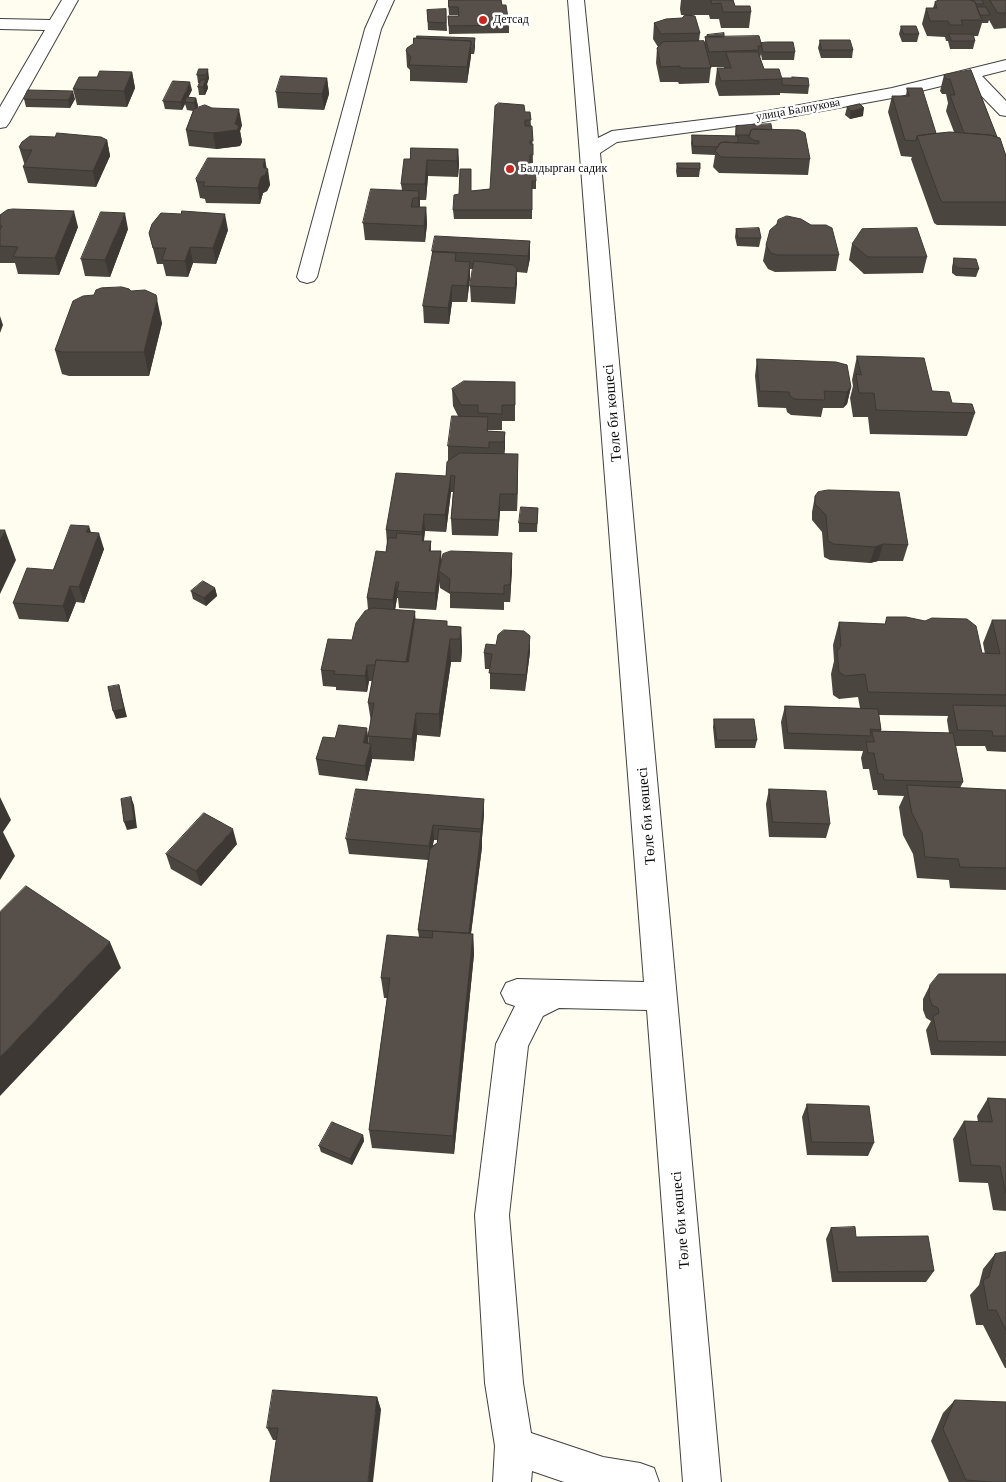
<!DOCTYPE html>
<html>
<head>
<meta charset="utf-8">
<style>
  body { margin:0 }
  canvas { display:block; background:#fffdef }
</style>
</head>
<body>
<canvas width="1006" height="1482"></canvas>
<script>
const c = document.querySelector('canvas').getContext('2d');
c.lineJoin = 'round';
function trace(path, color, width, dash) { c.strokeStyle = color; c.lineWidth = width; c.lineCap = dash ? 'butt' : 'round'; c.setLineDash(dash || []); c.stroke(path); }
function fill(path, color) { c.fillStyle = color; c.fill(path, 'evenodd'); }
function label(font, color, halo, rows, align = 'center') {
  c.font = font + ' "Times New Roman",serif'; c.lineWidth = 5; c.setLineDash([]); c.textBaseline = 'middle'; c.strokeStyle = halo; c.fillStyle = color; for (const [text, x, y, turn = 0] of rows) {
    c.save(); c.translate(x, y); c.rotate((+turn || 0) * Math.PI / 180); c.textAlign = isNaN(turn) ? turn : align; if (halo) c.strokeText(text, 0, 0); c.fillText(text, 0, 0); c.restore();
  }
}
const minor = new Path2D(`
  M62 0H78L9 123 6 127 0 128V107L45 30 0 29V19L50 20Z
  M378 0H394L381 29 317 277 314 281 307 283 300 281 297 277 365 29Z
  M568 0H584L598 138 612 131 751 114 892 88 1006 60V70L982 76 1006 101V116L1000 115 966 80 892 98 751 124 617 142 600 153 721 1482H683L647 1010 559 1008 543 1016 528 1046 509 1215 523 1383 531 1433 603 1457 640 1463 654 1468 659 1482H564L532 1471 531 1482H493L495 1446 485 1383 475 1215 496 1044 515 1006 506 1003 501 993 506 983 517 979 644 982Z`);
trace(minor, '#414141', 2);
fill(minor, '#fff');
fill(new Path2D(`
  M448 0H501L502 5 509 25V33L449 34 448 16H458V15H449Z
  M681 0H733L735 6 751 12 749 28H721L719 19H710L709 15H693L700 33 699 41 705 43V37H707V35L724 37 761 43 795 52 794 60H762L761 54 760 58 764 69 782 78H792V77L809 86 808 94 780 93V95L719 96 715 84 717 68H724V67H711L709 83 679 84 678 82H660L656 63 657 48 658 47 653 39 654 23 682 18 685 15H681L680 9Z
  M939 0H1006V28L994 29 989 20 988 23H982L978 36H973L975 41 973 49H950L948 41H946L945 37 927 36 922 24 926 8H933L935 2Z
  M446 9 447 31 428 30 427 10Z
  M901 26 919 34 917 42H902L899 34Z
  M820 40 853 50 852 58H821L818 48Z
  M475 46 474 54H471L467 83 410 81V70L407 67 406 51Z
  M199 69 209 78 207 84 208 88 205 95H199L198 87 199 83H198L197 75Z
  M971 70 997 137 1006 156V226L937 225 934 223 911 159 912 157 901 156 888 112 892 96H906L907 88 936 133 954 132 946 111 948 103 946 94H942L940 91 944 75Z
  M132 72 135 88 127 107 77 105 73 89 97 77Z
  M327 78 329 94 324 110 278 108 276 92Z
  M192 90 188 97 196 98 198 106 197 108 242 125 240 131 242 142 240 146 216 149 189 146 186 130 193 111 187 110 185 104 182 110 165 109 163 101Z
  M24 99H75L70 108 26 107Z
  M847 107 863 116 850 119 845 115Z
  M525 112H530L531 126H532L533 163H530V166L536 181V189H532V219H454L453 210 459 194 471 169V191L490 189Z
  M736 126 772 130 810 159 808 175 719 173 713 167 715 155 692 154 691 143 692 135 735 136Z
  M107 140 110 156 96 187 28 183 23 167 25 164 24 163 19 147Z
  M458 149 459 165 458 177 428 176 426 200H420V207H426L427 224 425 242 365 240 363 223 402 190 401 184 410 159Z
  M265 159 270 185 267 191 263 193 260 204 206 203 205 199 200 198 196 179Z
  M677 163 700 169 699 177H677L676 171Z
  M0 217 78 227 59 275 18 274 15 263H0Z
  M128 229 110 277 85 276 81 259Z
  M736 229 761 238 759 247 737 246 735 237Z
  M228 230 216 264 193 263 188 277 166 276 163 264H157L149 233Z
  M530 241V258L527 273 517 272 515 304 471 302 470 286 473 269H470V278L467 302H452L449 324 424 323 423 306 432 257V251Z
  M852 244 927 257 923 273 864 274 849 260Z
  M766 245 839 255 836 271 775 272 768 269 763 261Z
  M954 258 979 269 976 277 956 276 952 273V267Z
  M131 291 162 323 149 376H69L62 374 55 350 94 295Z
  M857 356 932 391 952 403 975 413 967 436 870 434 868 417H853L850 398 853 386 852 380Z
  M757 359 851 387 847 404 843 408H823L821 417 791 415 787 412 786 408 758 407 755 376Z
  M515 382V421H502V430H488V431L505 432 504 453 518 470 517 511H500L498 536 452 535 451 519 453 492H451L446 532 425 531 424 541H431V551H441V561L512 569 510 602H504V610L450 608V594L440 588V580L436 610 399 608 398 598H397L395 610 415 619 447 626 461 627 462 650 461 662H451L440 737 417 735 414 761 372 759 367 781 319 775 316 759 369 744 368 736 371 722 368 703 372 681H369L367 692 336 690V687L323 686 321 670 352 640 368 610 367 598 386 552 387 544 386 530 446 476 448 462V446L458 416 453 406 452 389Z
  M815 496 908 545 903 561H878L870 563 830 560 824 557 822 532 812 520V512Z
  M538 508 537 532H519V523Z
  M91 532 104 549 84 603 76 602 68 622 19 619 13 603 53 570Z
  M215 588 217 596 206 606 193 599 191 591Z
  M992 620H1006V752L987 751 985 746H955L963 782 960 788 1006 790V890L950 888 949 880 917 878 913 854 903 835 899 807 904 796 878 795 877 790H873L869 769H863L861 758 863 751 784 749 781 722 785 706 860 708 858 697 839 699 833 695 831 674 834 661 833 645 839 622 985 654 983 643ZM879 715 948 716 947 720 949 733 881 731V730Z
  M496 645 530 652 525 691 490 689V669H485L484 653Z
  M714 719 757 740 755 748H715L713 727Z
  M769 789 830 824 826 838 769 837 766 804Z
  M484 814 482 838V847L471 934H473L474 954 454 1154 372 1148 369 1130 387 998H384L381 978 419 937 418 930 428 860 349 854 346 839ZM434 840H437V843L432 846Z
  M237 844 201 886 171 869 166 854Z
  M1006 974V1056L931 1055 926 1030 931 1021 926 1018 923 1010V999L930 985Z
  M988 1098 1006 1099V1211L993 1210 988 1183 959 1182 953 1139 964 1121 978 1122 977 1116Z
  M807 1104 874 1143 868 1156 807 1155 802 1117Z
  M363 1135 364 1141 352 1165 321 1152 319 1146Z
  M831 1228 856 1237 934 1271 926 1282H832L826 1239Z
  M1006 1252V1368H1005L983 1325H976L970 1295 979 1285 983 1269 995 1254Z
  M377 1397 381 1410 276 1440H273L267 1428Z
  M955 1400 1006 1482H949L931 1441 943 1413Z`), '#4b4540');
fill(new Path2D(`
  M475 38V46L474 54V46Z
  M471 41V57L467 83V67Z
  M208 69 209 78 207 84 206 75Z
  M132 72 135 88 127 107 124 91Z
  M327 78 329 94 324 110 322 94Z
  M206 80 208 88 205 95 203 87Z
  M190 82 192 90 186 102H185V104L182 110 181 102Z
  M73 91 75 99 70 108 68 100Z
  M196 98 198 106 196 111 194 103Z
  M864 108 863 116 850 119 851 111Z
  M239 109 242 125 240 131 242 142 240 146 216 149 213 133 235 124Z
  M107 140 110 156 96 187 93 171Z
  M458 149 459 165 458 177 457 161Z
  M265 159 266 172 268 169 270 185 267 191 263 193 260 204 258 188Z
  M427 160 428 176 426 200 425 184Z
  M419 191 420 207 419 214 418 198Z
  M426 207 427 224 425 242 424 226Z
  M74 211 78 227 59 275 55 258Z
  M125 213 128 229 110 277 105 260Z
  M225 214 228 230 216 264 213 248Z
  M530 241V258L527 273 528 256Z
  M190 247 193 263 188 277 185 261Z
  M470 262V278L467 302V286Z
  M517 268V284L515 304V288Z
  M452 285V302L449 324 448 308Z
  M157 299 162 323 149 376 144 352Z
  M0 316 3 325 0 333Z
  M851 387 847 404 843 408 847 392Z
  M505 432V449L504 459V442Z
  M518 454V470L517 511V494Z
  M451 475V492L446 532 445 515Z
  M500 494V511L498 536V520Z
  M424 514 425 531 423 544 422 541V532Z
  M89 526 94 542 86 532Z
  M5 530 16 560 0 594V540Z
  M99 533 104 549 84 603 79 587Z
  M883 544 878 561 870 563 875 547Z
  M441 551 442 567 439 571 440 580 436 610 435 593Z
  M512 553V569L510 602V585Z
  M396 582 397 598 394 616 393 600Z
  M70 586 76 602 68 622 63 606Z
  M215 588 217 596 206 606 204 598Z
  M415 611 416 627 407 683 405 667Z
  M461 627 462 650 461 662 460 639Z
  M530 636V652L525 691 526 675Z
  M450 639 451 662 440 737 439 714Z
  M367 665 369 681 367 692 365 676Z
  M119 685 127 717 116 719 113 711Z
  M416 713 417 735 414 761 412 739Z
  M367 728 369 744 363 743Z
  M371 744 372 760 367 781 365 766Z
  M0 797 11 820 3 832 15 856 0 880Z
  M131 797 134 805 137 828 127 830 124 822Z
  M484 799V814L482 838V847L469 948V934L481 838V829Z
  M433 825 434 840 430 861 429 846Z
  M233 829 237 844 201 886 196 871Z
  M473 934 474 954 454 1154 453 1136Z
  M110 942 121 968 0 1096V1057Z
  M363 1135 364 1141 352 1165 350 1159Z
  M377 1397 381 1410 373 1482H368Z`), '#3d3834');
const building = new Path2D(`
  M449 0H501L502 5H506L509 25 449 26 448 16H459L458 7H449Z
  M711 0H733L735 6H750L751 12H723L721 3 712 4Z
  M939 0H971L975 2 982 20H961L963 25H950L948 21H930L926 8H937L935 2Z
  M971 0H982L984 4H976L975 2Z
  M990 0H1006V13H998Z
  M977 7H986L990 15H980Z
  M446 9V23L428 22 427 10Z
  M685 15 695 16 700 33 661 34 654 23 666 19 682 18Z
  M901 26H916L919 34H904Z
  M724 33V37H707V35Z
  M949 34H973L975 41H952Z
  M417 36 475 38 474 46H471V41L417 38Z
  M759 36 762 46H758L759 50 709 52 705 37Z
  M414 38 471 41 467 67 409 65 411 57 406 51 407 48 413 44Z
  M820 40H850L853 50H822Z
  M704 41 711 68H680V66L661 67 657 48 663 42Z
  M767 42H793L795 52H763L761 43Z
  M726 52H758L764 69H779L782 79 721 81 717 68H731Z
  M199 69H208L206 75H197Z
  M971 70 997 137 990 135 964 133 950 95H955L950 79H946L944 75Z
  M100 71 132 72 124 91 73 89 79 77H97Z
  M281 76 327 78 322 94 276 92Z
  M792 77 808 78 809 86 782 85V78H792Z
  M201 80H206L203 87H198Z
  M173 81 190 82 181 102 163 101Z
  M907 88H922L936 133 917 136 916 141 905 140 892 96H909Z
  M28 90 73 91 68 100 24 99Z
  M187 97 196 98 194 103 185 102Z
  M499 103 524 105 525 112H530L531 120H525V126H532L533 141H530V144H533V155H530V166H535L536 181H532V210H453L454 195 459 194 460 169H471V191L490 189 495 106Z
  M860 104 864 108 851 111 847 107Z
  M205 105 212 108 239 109 235 124 239 126 237 130 213 133 186 130 194 109Z
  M771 124 772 130 754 129 751 130 749 135H736V126Z
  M754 129 799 130 805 133 810 159 721 157 715 151 720 143 724 142 759 144V141L753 140 749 137 751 130Z
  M950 132 990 135 1000 138 1006 156V202H943L940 199 917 136Z
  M57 133 101 137 107 140 93 171 23 167 32 150H23L19 147 22 142 30 136 55 137Z
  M692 135 738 136V143L724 142 720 143 718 147 693 146Z
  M411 148 458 149 457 161 427 160 425 184H401L404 159H410Z
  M208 158 265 159 263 167 268 169 265 175 261 177 258 188 203 186 205 182H197L196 179Z
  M677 163H700V169L678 168Z
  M371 189 419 191 418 198H413L411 207H426L424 226 363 223Z
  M13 209 74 211 55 258 13 257 18 247 0 246V230L2 226 0 225V215L7 210Z
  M182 211 225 214 213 248 190 247 185 261 162 260 166 248H153L149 233 152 224 161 213 181 214Z
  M101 212 125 213 105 260 81 259Z
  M787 216 801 219 811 225H826L832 228 839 255H777L771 253 766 245 770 230 777 224 778 220Z
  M759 228 761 238H738L736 229Z
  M917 228 927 257H868L852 244 862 229Z
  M435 236 530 241 528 256 432 251Z
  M433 252 456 253 455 261 470 262 467 286 452 285 448 308 423 306Z
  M954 258 976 259 979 269 958 268 954 265Z
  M474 261 513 265 517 268 515 288 470 286Z
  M122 287 129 289 131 291 145 290 156 295 157 299 144 352H62L55 350 73 301 83 296 94 295 96 290 101 288Z
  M857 356 924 358 932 391 949 392 952 403 972 404 975 413 876 410 874 393H859L856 374 861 375Z
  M757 359 836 362 847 365 851 387 847 392 824 391 825 400 794 399 790 396 789 392 760 391Z
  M464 381 515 382V405H502V414L478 413V405H461L452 389Z
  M452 416 488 417 487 431 505 432 504 442H489V448L448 446Z
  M460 453 518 454 517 494H500L498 520 451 519 455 476 451 475 445 515 424 514 422 532 386 530 396 473 446 476 447 462Z
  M828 490 899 492 908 545 883 544 875 547 834 544 828 541 826 515 815 504V496L818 492Z
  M521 507 538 508 537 524 519 523Z
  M71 525 89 526 86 532 99 533 79 587 70 586 63 606 13 603 27 568 53 570Z
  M0 530H5L0 540Z
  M397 533 423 535 422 541H431L429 551H441L435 593 397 591 399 582H396L393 600 367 598 376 551 386 552 388 538H396Z
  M451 551 512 553 510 585H504V594L449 592 450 579 439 571 443 554Z
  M203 581 215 588 204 598 191 591Z
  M373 608 415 611 406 662 376 660 375 665H367L365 676 334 674 335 671 321 670 328 639 352 640 356 623 365 611Z
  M887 617H906L925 621 932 618 967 619 976 626 982 653 1000 654 992 620H1006V695L868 692 865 674 845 676 839 672 837 651 841 646 839 622 885 624Z
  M415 619 447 621V626L461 627 460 639H450L439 714 416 713 412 739 368 736 374 703H368L376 660 408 662Z
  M504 630 524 631 530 636 526 675 489 673 492 654 484 653 486 644 496 645 498 635Z
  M119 685 124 709 113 711 108 687Z
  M953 705 1006 706V736H993L992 731 958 730Z
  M785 706 878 709 881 730 870 729 871 736 788 733Z
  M714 719H754L757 740H717Z
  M339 725 367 728 363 743 371 744 365 766 316 759 323 737 335 738Z
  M872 731 953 733 963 782 884 780 883 774H878L874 753H868L866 742H874Z
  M907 785 1006 790V868L960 867 958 859 925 857 922 833 912 813Z
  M356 789 484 799 481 829 433 825 429 846 346 839Z
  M769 789 826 791 830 824 773 822Z
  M131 797 134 820 124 822 121 799Z
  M204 813 233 829 196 871 166 854Z
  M439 829 481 832 469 933 418 930 430 849 437 843Z
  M26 886 110 942 0 1057V912Z
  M433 931 473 934 453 1136 369 1130 390 978H381L387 935 432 938Z
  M939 974H1006V1042L938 1041 933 1016 939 1013 938 1008 932 1005 929 996 930 985Z
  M988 1098 1006 1099V1194L1000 1166 971 1165 964 1121 992 1122Z
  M807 1104 869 1106 874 1143 812 1142Z
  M332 1122 363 1135 350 1159 319 1146Z
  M855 1227 856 1237 928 1236 934 1271 838 1272 831 1228Z
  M1006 1252V1331L996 1310H988L983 1280 989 1277 995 1254Z
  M273 1390 377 1397 368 1482H270L278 1428H267Z
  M955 1400 1006 1402V1482H989L966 1480 943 1429Z`);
fill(building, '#57504a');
trace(building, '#3d3834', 1);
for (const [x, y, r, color] of [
  [483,20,5,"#c6271f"],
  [510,169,5,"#c6271f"]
]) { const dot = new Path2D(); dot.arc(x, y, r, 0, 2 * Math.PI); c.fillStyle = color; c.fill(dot); trace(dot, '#fff', 2); }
label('12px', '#0e0e0e', '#fff', [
  ["Детсад",493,20],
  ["Балдырган садик",520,169]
], 'left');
label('12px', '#0e0e0e', '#fff', [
  ["улица Балпукова",798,110,-10]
]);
label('15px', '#0e0e0e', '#fff', [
  ["Төле би көшесі",613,413,-95],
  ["Төле би көшесі",647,816,-95],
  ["Төле би көшесі",681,1220,-95]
]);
</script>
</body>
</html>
